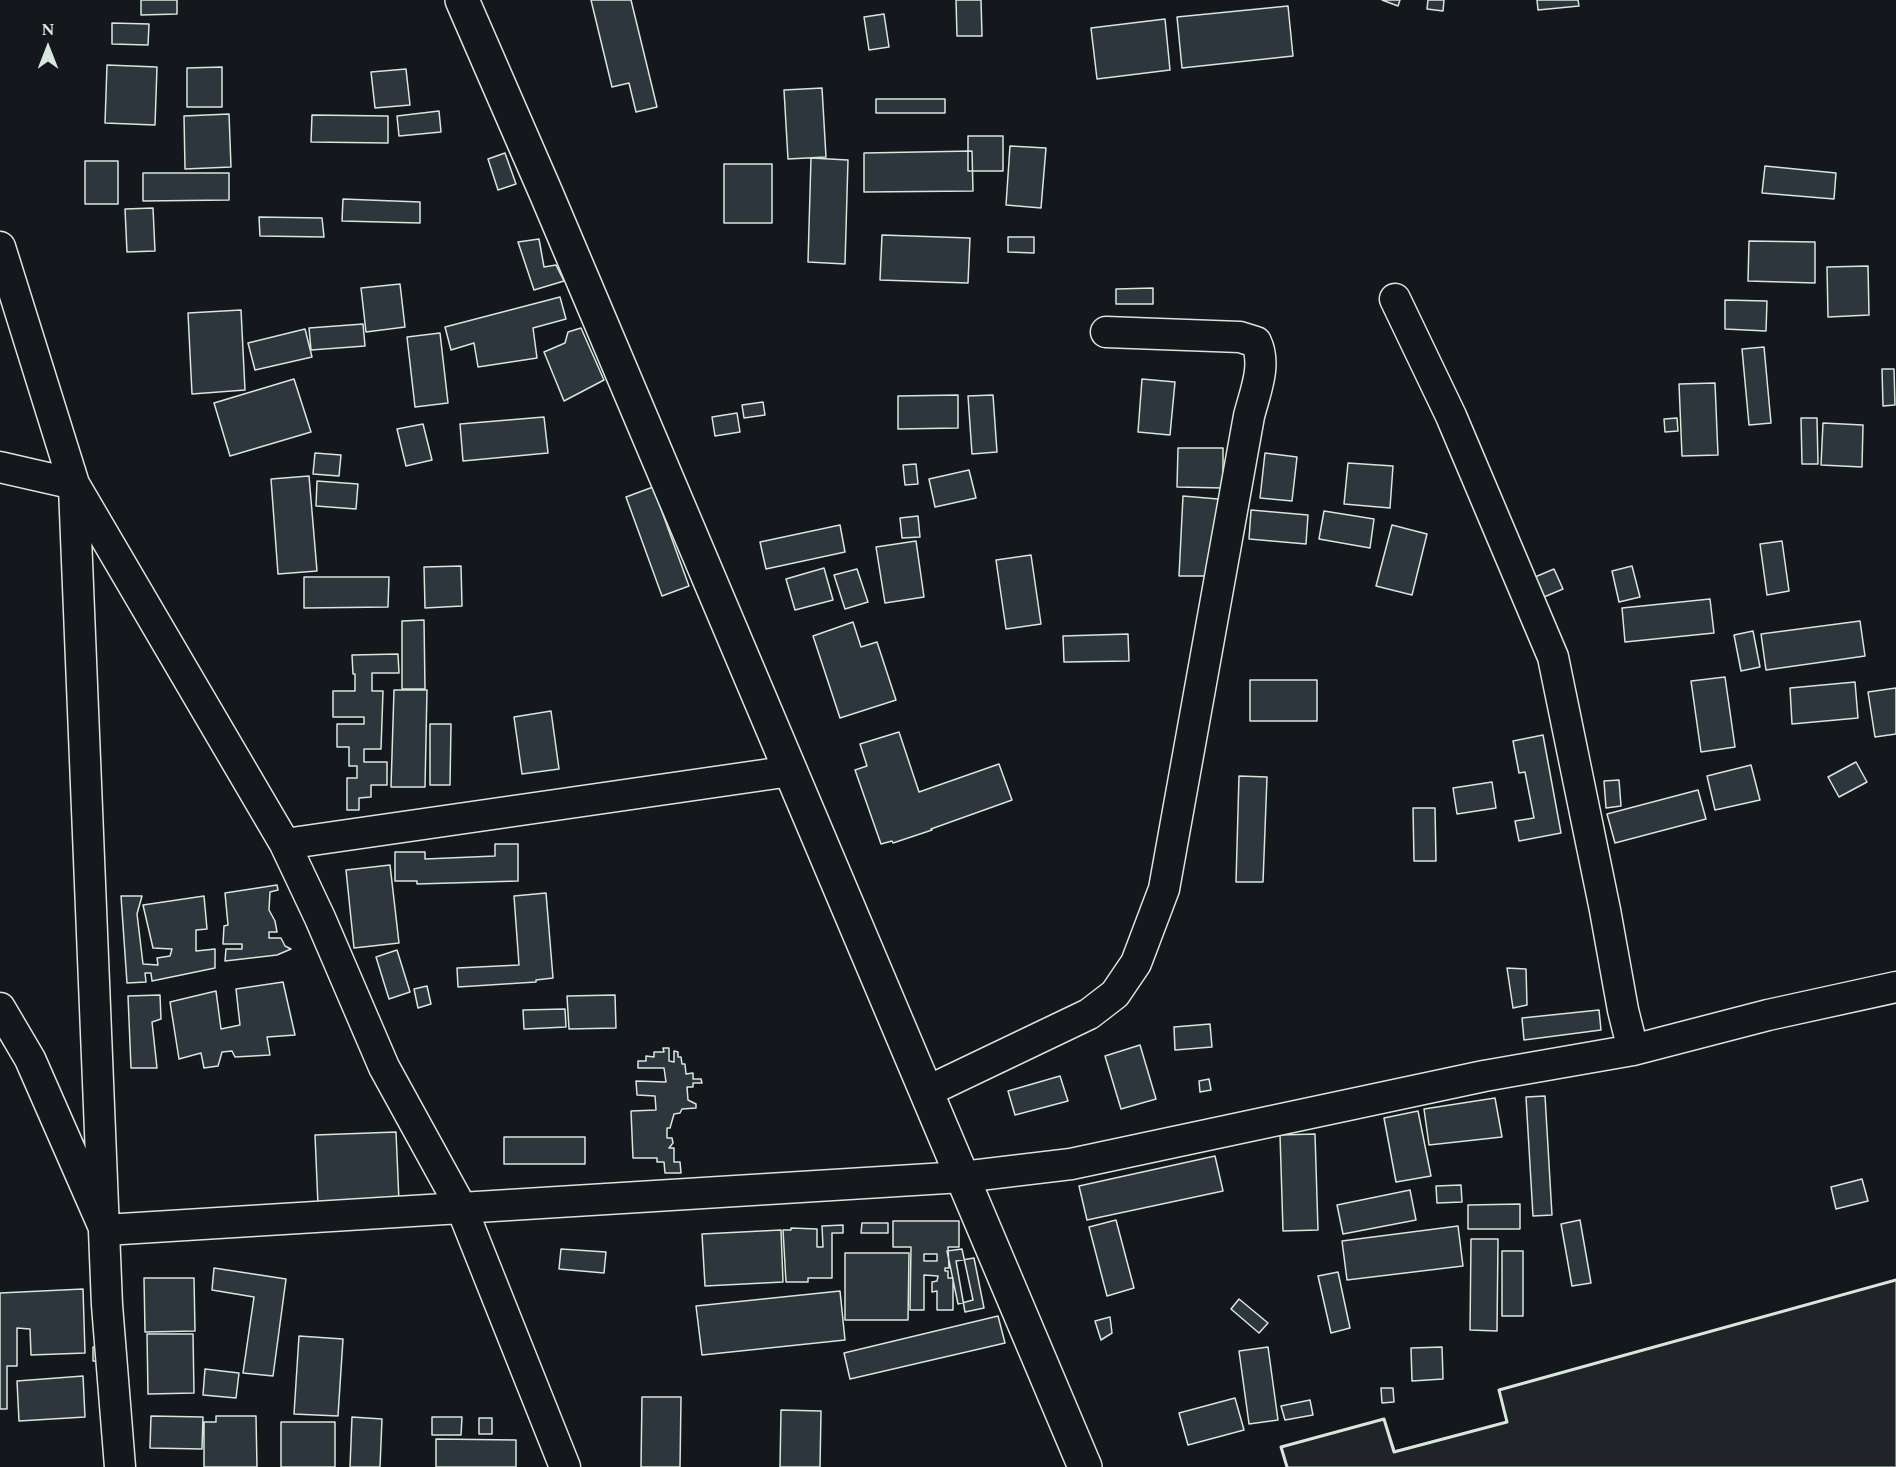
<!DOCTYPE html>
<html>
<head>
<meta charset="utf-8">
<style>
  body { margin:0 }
  #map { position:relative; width:1896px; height:1467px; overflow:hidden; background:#14181c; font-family:Spectral,serif }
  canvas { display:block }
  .north { position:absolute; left:18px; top:18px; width:60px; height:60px; -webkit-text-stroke:4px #14181c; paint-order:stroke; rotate:0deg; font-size:16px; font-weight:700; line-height:24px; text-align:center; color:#d8e6dc }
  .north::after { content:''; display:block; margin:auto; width:21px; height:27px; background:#d8e6dc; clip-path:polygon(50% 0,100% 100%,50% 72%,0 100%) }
</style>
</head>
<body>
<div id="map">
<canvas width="1896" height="1467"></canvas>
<div class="north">N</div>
</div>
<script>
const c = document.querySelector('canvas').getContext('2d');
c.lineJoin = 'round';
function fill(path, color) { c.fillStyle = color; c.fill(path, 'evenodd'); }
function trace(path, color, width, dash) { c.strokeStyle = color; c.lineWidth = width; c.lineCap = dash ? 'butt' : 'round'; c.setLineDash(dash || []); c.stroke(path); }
const green = new Path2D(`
  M1896 1280V1467H1287L1281 1447 1384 1419 1395 1451 1507 1422 1499 1390Z`);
fill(green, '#202428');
trace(green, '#939e99', 1.5);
const building = new Path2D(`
  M141 0H177V14L141 15Z
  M591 0H631L657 107 636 112 629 83 612 87Z
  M956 0H981L982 36H957Z
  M1382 0H1400L1398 6Z
  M1428 0H1444L1443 11 1427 9Z
  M1537 0H1578L1579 6 1538 10Z
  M1288 6 1293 56 1182 68 1177 17Z
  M884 14 889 47 869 50 864 17Z
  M1165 19 1170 70 1097 79 1091 28Z
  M112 23 149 24 148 45 112 44Z
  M107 65 157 67 155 125 105 123Z
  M222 67V107H187V68Z
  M406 69 410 105 375 108 371 72Z
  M822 88 826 157 788 159 784 90Z
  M876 99H945V113H876Z
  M439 111 441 132 399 136 397 116Z
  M229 114 231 167 185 169 184 116Z
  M312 115 388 116V143L311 142Z
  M968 136H1003V171H968Z
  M1010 146 1046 148 1041 208 1006 205Z
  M972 151 973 191 864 192V153Z
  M505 153 516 184 498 190 488 159Z
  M811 158 848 160 845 264 808 262Z
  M85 161H118V204H85Z
  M724 164H772V223H724Z
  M1765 166 1836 173 1834 199 1762 193Z
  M143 173H229V200L143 201Z
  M343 199 420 202V223L342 221Z
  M153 208 155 251 127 252 125 209Z
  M259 217 322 218 324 237 260 236Z
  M882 235 970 238 968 283 880 280Z
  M1008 237H1034V253L1008 252Z
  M539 239 544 267 556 265 564 281 534 290 518 242Z
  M1749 241 1815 242V283L1748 281Z
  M1868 266 1869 315 1828 317 1827 267Z
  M400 284 405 327 366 332 361 288Z
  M1153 288V304H1116V289Z
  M560 297 566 319 533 328 537 358 478 367 474 343 451 350 445 327Z
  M1725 300 1767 301 1766 331 1725 329Z
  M241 310 245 390 192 394 188 313Z
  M363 324 365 346 311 350 309 328Z
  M581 328 604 380 564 401 544 352 565 343 568 332Z
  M305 329 312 357 255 370 248 343Z
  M440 333 448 403 415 407 407 337Z
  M1764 347 1771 423 1749 425 1742 349Z
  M1882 369H1894L1895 405 1883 406Z
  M294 379 311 432 230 456 214 403Z
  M1142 379 1175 382 1170 435 1138 432Z
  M1715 383 1718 455 1682 456 1679 384Z
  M958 395V428L898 429V396Z
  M993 395 997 452 972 454 968 396Z
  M763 402 765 415 744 418 742 405Z
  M737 413 740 432 715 436 712 417Z
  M544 417 548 453 463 461 460 424Z
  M1677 418 1678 431 1665 432 1664 419Z
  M1801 418H1817L1818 464H1802Z
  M1823 423 1863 425 1862 467 1821 465Z
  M423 424 432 460 406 466 397 429Z
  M1178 448H1223V488L1177 487Z
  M315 453 341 455 339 476 313 474Z
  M1265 453 1297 457 1292 501 1260 498Z
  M1348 463 1393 466 1390 508 1344 504Z
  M916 464 918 484 905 485 903 465Z
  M969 470 976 498 935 507 929 479Z
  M309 476 317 571 278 574 271 479Z
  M317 481 358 484 356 509 316 506Z
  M653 487 689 586 662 596 626 497Z
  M1183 496 1218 499 1212 576H1179Z
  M1251 510 1308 515 1306 544 1249 539Z
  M1324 511 1374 519 1370 548 1319 539Z
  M918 516 920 537 902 538 900 518Z
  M840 525 845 552 766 569 760 542Z
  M1392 525 1427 534 1412 595 1376 586Z
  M916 541 924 597 885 603 876 547Z
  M1782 541 1789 591 1767 595 1760 544Z
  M1031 555 1041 624 1006 629 996 560Z
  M461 566 462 606 425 608 424 567Z
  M1632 566 1640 597 1619 602 1612 571Z
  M824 568 833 600 795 610 786 579Z
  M857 569 868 602 845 609 834 575Z
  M1554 569 1563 589 1544 597 1535 577Z
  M304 577H389L388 607 304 608Z
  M1710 599 1714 633 1625 642 1622 608Z
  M424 620 425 689H402V621Z
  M1860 621 1865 656 1766 670 1761 634Z
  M853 622 861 647 877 642 896 700 840 718 813 636Z
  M1753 631 1760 667 1741 671 1734 635Z
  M1128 634 1129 661 1064 662 1063 636Z
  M398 654 399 673H372V691H383L381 749H364V762H387V785H371V797L359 798V810H347V778H357V766H349V747H337V724H364V717H333V691H355V674H353L352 655Z
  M1725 677 1735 747 1701 752 1691 681Z
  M1250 680H1317V721H1250Z
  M1855 682 1858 718 1792 724 1790 688Z
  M1896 688V734L1875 737 1868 692Z
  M394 690H427L425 787H391Z
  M551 711 559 769 522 774 514 717Z
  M430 724H451L450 785H430Z
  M899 732 919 792 999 764 1012 800 931 829 932 830 893 843 892 841 881 844 855 770 867 766 860 744Z
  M1543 735 1561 833 1519 841 1515 821 1534 818 1525 772 1519 773 1513 741Z
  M1856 762 1867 782 1839 797 1828 777Z
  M1751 765 1760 800 1715 810 1707 776Z
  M1239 776 1267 777 1263 882H1236Z
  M1619 780 1621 806 1606 808 1604 781Z
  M1492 782 1496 808 1457 814 1453 788Z
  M1698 790 1706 819 1615 843 1607 814Z
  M1413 808H1435L1436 861H1414Z
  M495 844H518V881L417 884V881H395V852H425V859L495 856Z
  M390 865 399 943 354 948 346 870Z
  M277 885 278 890 270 892 269 910 275 921 277 932H269V938H281L285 946 291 949 277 955 225 961 226 949H242V944H223L224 926 228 925 225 893Z
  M546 893 553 978 536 980V982L458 987 457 968 519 965 514 896Z
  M121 896H142L137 914 143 964 158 965 157 958 170 956 172 949 153 948 143 905 204 896 207 929 196 930V951L215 949V968L152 981 151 973H145L146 982 127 983Z
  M397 950 410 992 389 999 376 957Z
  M1507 968 1526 969 1527 1005 1513 1008Z
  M283 982 295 1035 267 1037 270 1055 235 1057 232 1051 222 1052 218 1066 204 1068 201 1053 179 1059 170 1002 216 991 221 1029 240 1025 236 989Z
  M427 986 431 1004 418 1008 414 989Z
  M160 995 161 1019 152 1022 157 1068H131L128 996Z
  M615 995 616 1028 569 1029 567 996Z
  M565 1009 566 1027 524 1029 523 1010Z
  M1599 1010 1601 1030 1524 1040 1522 1018Z
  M1210 1024 1212 1047 1175 1050 1174 1027Z
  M1140 1045 1156 1099 1121 1109 1105 1056Z
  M663 1048H669V1061L674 1062V1051L678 1052V1057H681L682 1064H685L686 1074 693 1073V1079H701L702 1083H693V1087H687L688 1100 696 1104V1108L682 1109 680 1113 674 1114 670 1128H667V1138H672L673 1143 669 1148H674V1162H680L681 1173H665L664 1162H657V1158H633L631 1111 656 1110 655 1096 637 1095 636 1081 666 1082 664 1068H638V1061H646V1056L654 1057V1052H664Z
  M1060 1076 1068 1101 1015 1115 1008 1091Z
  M1209 1079 1211 1090 1200 1092 1199 1081Z
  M1545 1096 1552 1215 1533 1216 1526 1097Z
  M1495 1098 1502 1137 1429 1145 1424 1109Z
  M1418 1111 1431 1176 1396 1182 1384 1118Z
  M396 1132 399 1202 318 1205 315 1135Z
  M1315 1134 1318 1230 1283 1231 1280 1135Z
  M504 1137H585V1164H504Z
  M1215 1156 1223 1191 1087 1220 1079 1186Z
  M1862 1179 1868 1201 1836 1209 1831 1187Z
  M1461 1185 1462 1202 1437 1203 1436 1186Z
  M1410 1190 1416 1220 1343 1234 1337 1205Z
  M1520 1204V1229H1468V1205Z
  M1116 1220 1134 1288 1107 1296 1089 1227Z
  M1580 1220 1591 1283 1572 1286 1561 1224Z
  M893 1221H959V1247H948L949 1268H945V1271H948V1278H953V1310H937V1291L932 1292V1282L937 1281 938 1276 924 1275V1310H910L911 1247H893ZM924 1254H937V1261H924Z
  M862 1223H888V1233H861Z
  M843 1225V1233H832V1278H808V1282H786L783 1230H791V1228L817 1229V1247H823L822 1226Z
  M1458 1226 1463 1266 1347 1280 1342 1241Z
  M781 1230 783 1282 705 1286 702 1234Z
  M1471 1239H1498L1497 1331 1470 1330Z
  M561 1249 606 1252 604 1273 559 1269Z
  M962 1249 973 1300 958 1304 947 1251Z
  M1502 1251H1523V1316H1502Z
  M845 1253H909L908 1320H845Z
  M974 1258 984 1308 965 1312 956 1261Z
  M214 1268 286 1279 273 1376 243 1373 254 1297 212 1290Z
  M1338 1272 1350 1328 1331 1333 1318 1276Z
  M144 1278H194L195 1331 145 1332Z
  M83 1289 85 1353 31 1355 30 1329 17 1328V1366H7V1409H0V1293Z
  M840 1291 845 1340 702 1355 696 1306Z
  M1239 1299 1268 1323 1259 1333 1231 1309Z
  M998 1316 1005 1343 850 1379 844 1353Z
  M1110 1317 1112 1333 1101 1340 1095 1321Z
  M147 1334H193L194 1393 148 1394Z
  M299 1336 343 1339 338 1416 294 1414Z
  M93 1347H107V1361H93Z
  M1268 1347 1278 1420 1249 1424 1239 1351Z
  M1442 1347 1443 1379 1412 1381 1411 1348Z
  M205 1369 239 1373 236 1398 203 1395Z
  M83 1376 85 1417 19 1421 17 1381Z
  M1381 1388H1393L1394 1402 1382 1403Z
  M642 1397H681L680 1467H641Z
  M1235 1398 1244 1430 1188 1445 1179 1413Z
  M1310 1400 1313 1415 1285 1420 1281 1406Z
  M781 1410 821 1411 820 1467H780Z
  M151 1416 203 1417 202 1449 150 1448Z
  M216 1416H256L257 1467H204V1422H216Z
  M352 1417 382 1419 380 1467H350Z
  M432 1417H462L461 1435H432Z
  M479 1418H492V1434H479Z
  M281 1422H335V1467H281Z
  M436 1439 516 1440V1467H436Z`);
fill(building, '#2c363c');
trace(building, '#d8e6dc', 1.5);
const minor = new Path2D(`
  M0 247 74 484 285 844 320 918 384 1067 462 1209 565 1467
  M1395 299 1451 416 1553 657 1605 910 1623 1010 1633 1050
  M0 467 74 484
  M74 487 107 1305 120 1467
  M285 844 791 771
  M0 1008 30 1059 105 1230 962 1177 1071 1164 1484 1076 1633 1050 1768 1015 1896 987
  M926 1092 1089 1014 1115 994 1136 963 1164 889 1249 416C1255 392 1267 365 1256 342L1240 337 1106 332`);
const primary = new Path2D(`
  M462 0 546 193 1085 1467`);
trace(minor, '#d8e6dc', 33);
trace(primary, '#d8e6dc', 36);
trace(minor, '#14181c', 30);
trace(primary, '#14181c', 33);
trace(new Path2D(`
  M1287 1467 1281 1447 1384 1419 1394 1452 1507 1422 1499 1390 1896 1280`), '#d8e6dc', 3);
</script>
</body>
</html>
